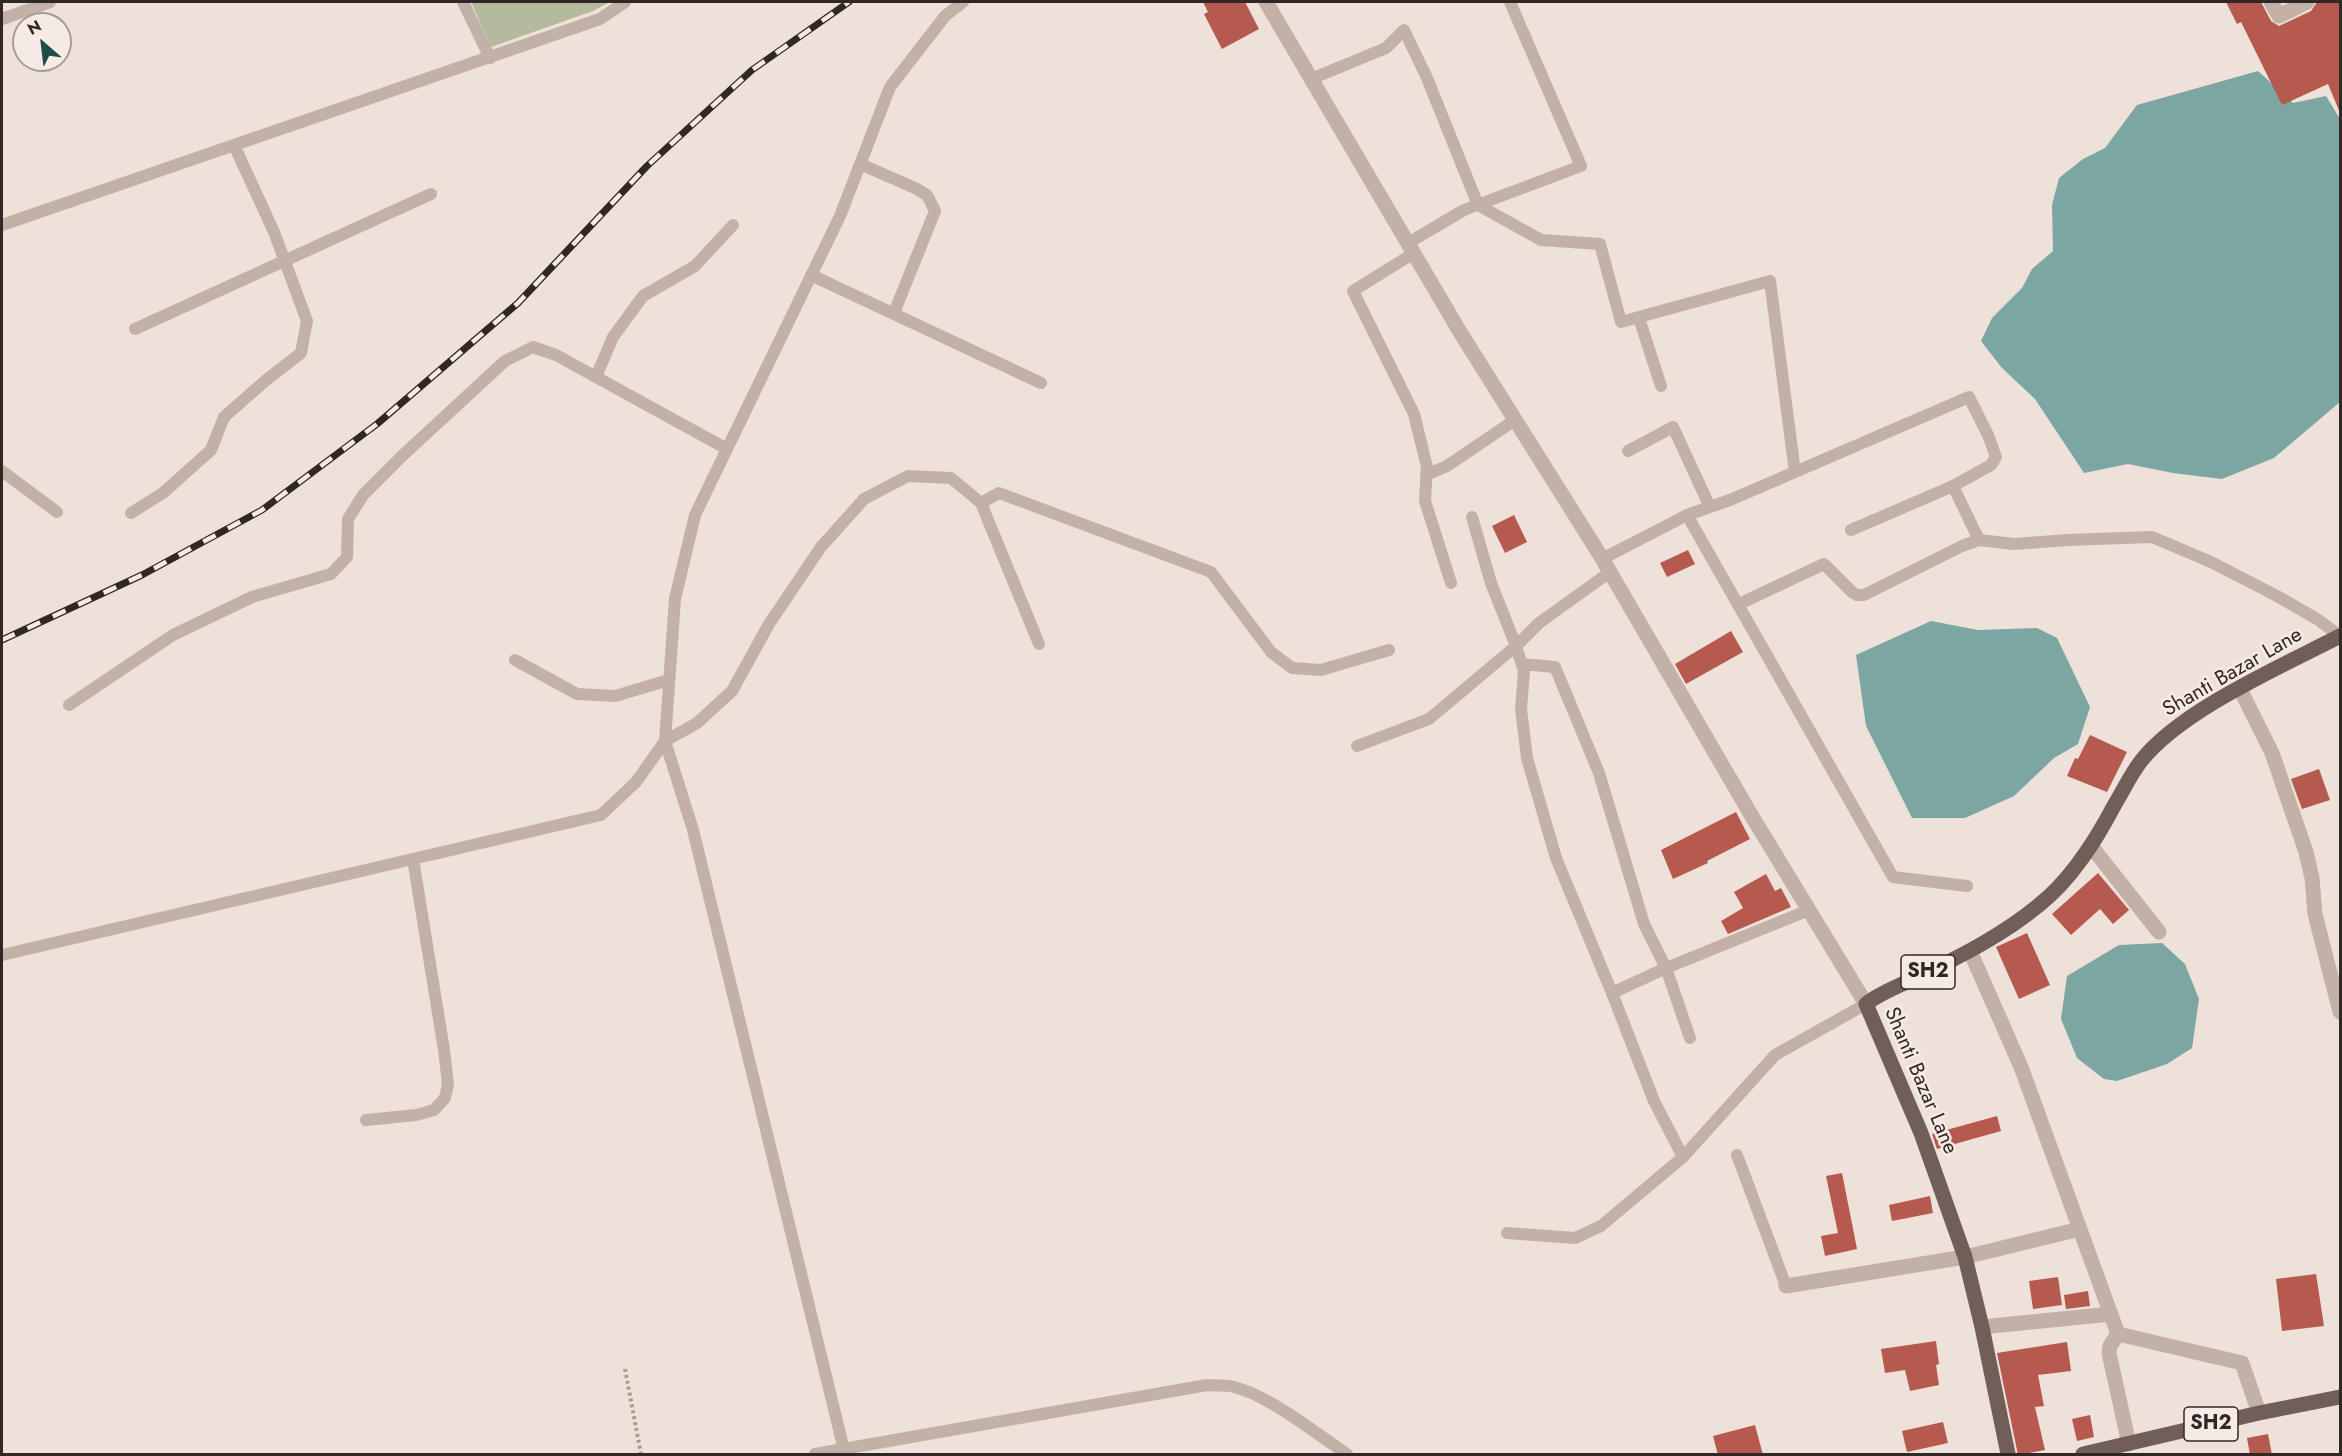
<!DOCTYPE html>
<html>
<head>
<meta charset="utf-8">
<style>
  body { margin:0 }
  #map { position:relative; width:2342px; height:1456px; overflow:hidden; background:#ede1d9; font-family:Jost,sans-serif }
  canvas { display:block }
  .frame { position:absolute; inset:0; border:3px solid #312826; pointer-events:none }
  .north { position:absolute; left:12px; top:12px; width:60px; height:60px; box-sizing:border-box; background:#f6ebe4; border:2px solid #a79d98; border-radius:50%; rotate:332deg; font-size:16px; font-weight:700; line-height:24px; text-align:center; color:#312826 }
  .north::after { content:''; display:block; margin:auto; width:21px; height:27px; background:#214d49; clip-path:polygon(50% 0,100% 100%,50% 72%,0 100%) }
</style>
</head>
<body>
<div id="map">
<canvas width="2342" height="1456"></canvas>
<div class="frame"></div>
<div class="north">N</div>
</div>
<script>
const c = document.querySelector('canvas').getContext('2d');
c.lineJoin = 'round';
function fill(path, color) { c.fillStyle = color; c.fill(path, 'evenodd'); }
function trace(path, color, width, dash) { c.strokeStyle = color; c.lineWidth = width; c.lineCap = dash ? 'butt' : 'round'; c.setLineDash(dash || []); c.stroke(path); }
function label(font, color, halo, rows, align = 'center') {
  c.font = font + ' Jost,sans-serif'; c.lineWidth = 5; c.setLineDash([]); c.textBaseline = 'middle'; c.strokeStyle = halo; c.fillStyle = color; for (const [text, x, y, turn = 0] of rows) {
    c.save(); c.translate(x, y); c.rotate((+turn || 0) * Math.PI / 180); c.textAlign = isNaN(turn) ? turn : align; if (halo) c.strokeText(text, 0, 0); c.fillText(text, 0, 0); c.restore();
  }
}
fill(new Path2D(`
  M471 2H610L593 11 491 47Z`), '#b4ba9b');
fill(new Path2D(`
  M2258 71 2293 103 2326 96 2340 119V402L2274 458 2222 479 2173 473 2128 464 2084 473 2035 399 2002 368 1981 341 1992 318 2022 288 2032 269 2053 251 2052 205 2059 178 2083 159 2105 148 2137 105Z
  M1931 621 1978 630 2037 628 2057 638 2090 707 2078 744 2054 758 2014 796 1965 818H1912L1866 726 1856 655Z
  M2162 943 2185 964 2199 999 2192 1048 2167 1064 2117 1081 2104 1079 2077 1058 2061 1019 2067 976 2119 945Z`), '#7ca6a2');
fill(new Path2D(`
  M1203 2H1245L1259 29 1222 49 1204 14 1208 12Z
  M2226 2H2261L2271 21 2279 26 2311 11 2317 2H2340V113L2328 84 2282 105 2241 22 2237 24Z
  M1514 515 1527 542 1505 553 1492 526Z
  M1688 550 1695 564 1667 577 1660 563Z
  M1731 631 1743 652 1686 684 1675 664Z
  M2090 735 2127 752 2107 792 2067 776 2075 758 2078 759Z
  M2319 769 2330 800 2302 809 2291 779Z
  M1736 812 1750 839 1707 861 1708 863 1673 879 1661 850Z
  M2098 873 2129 910 2113 924 2100 909 2071 935 2052 914Z
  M1766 874 1775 891 1781 888 1791 907 1728 934 1721 921 1743 908 1734 892Z
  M2027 933 2050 985 2019 999 1996 947Z
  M1997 1116 2001 1131 1937 1149 1932 1134Z
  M1842 1173 1857 1249 1825 1256 1821 1236 1838 1233 1826 1176Z
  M1930 1196 1933 1213 1892 1221 1889 1205Z
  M2316 1274 2324 1326 2282 1331 2276 1279Z
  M2058 1277 2062 1305 2033 1309 2029 1281Z
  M2088 1291 2090 1306 2066 1309 2064 1295Z
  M1936 1341 1939 1364 1936 1365 1939 1385 1910 1391 1905 1370 1885 1373 1881 1349Z
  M2067 1342 2071 1371 2038 1375 2044 1406 2035 1407 2045 1450 2018 1455 1997 1353Z
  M2090 1415 2094 1437 2077 1441 2072 1419Z
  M1943 1422 1948 1443 1907 1452 1902 1431Z
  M1755 1425 1763 1455H1718L1713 1436Z
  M2268 1434 2272 1455H2250L2247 1438Z`), '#b6594e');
trace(new Path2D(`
  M625 1369 641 1454`), '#af9a91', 4, [3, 3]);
trace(new Path2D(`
  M463 2 490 58
  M2 19 50 2
  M1311 79 1386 48 1404 30 1427 78 1478 205 1541 240 1600 244 1621 322 1770 281 1795 472
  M860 164 915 188 927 195 935 211 894 313
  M2 225 600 19 625 2
  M1408 243 1464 210 1581 166 1510 2
  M1414 253 1353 291 1414 414 1427 467 1425 501 1451 583
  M811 275 1041 383
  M1639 318 1661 386
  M135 329 431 194
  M596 377 613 337 643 296 695 266 733 225
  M1628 451 1673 427 1710 507
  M2 471 57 512
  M1426 475 1447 466 1515 420
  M1953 486 1979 540
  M981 503 1039 644
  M131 513 163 493 211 450 224 417 265 381 301 353 307 321 274 232 234 145
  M1687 515 1893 877 1967 886
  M1472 517 1491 583 1516 646 1524 671 1521 709 1527 758 1556 858 1612 993 1654 1101 1683 1157
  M1602 559 1687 515 1730 500 1969 397 1988 435 1996 457 1991 465 1953 486 1851 530
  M1739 604 1824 564 1852 592 1857 595H1864L1962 546 1979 540 2014 544 2068 540 2152 537 2211 562 2277 596 2317 619 2340 636
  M515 660 577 694 615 696 669 680
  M1522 664 1555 667 1599 773 1644 924 1666 968 1690 1038
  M69 705 173 635 252 597 331 574 347 557 348 519 363 495 402 456 505 361 533 347 556 355 727 449
  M1357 746 1429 719 1516 646 1539 623 1610 572
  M2 955 601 815 636 782 665 741 697 723 732 691 769 624 821 547 864 499 908 476 951 478 981 503 999 493 1211 572 1271 652 1292 668 1321 670 1389 650
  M1612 993 1666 968 1809 910
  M366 1120 416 1115 434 1110 445 1098 448 1084 444 1050 413 859
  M1737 1155 1786 1286
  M1507 1233 1575 1238 1601 1226 1683 1157 1775 1055 1866 1004
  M815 1454 1207 1385C1214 1386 1223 1385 1230 1386 1268 1394 1315 1433 1347 1454
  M845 1454 693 830 665 741 675 599 695 515 840 216 890 87 945 16 963 2`), '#c3b0a7', 12);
trace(new Path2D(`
  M1266 2 1460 332 1600 555 1750 813 1866 1004
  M2271 2 2279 16 2307 2
  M2240 689 2272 753 2306 852 2312 878 2315 914 2340 1012
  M2091 846 2159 932
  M1970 951 2021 1067 2118 1334 2242 1363 2259 1413
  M1786 1286 1965 1257 2080 1229
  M1982 1327 2111 1314
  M2118 1334 2110 1346 2109 1353 2129 1444`), '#c3b0a7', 15);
trace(new Path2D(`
  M2008 1454 1982 1327 1965 1257 1921 1133 1866 1004C1881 992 1904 984 1922 975 1963 955 2004 934 2039 905 2072 879 2096 840 2115 804 2124 789 2131 774 2141 761 2181 710 2282 666 2340 636
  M2083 1454 2259 1413 2340 1397`), '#715e59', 15);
const rail = new Path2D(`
  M2 640 142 575 262 510 377 424 518 303 647 166 752 70 849 2`);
trace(rail, '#312826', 7);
trace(rail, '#f6ebe4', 4.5, [14]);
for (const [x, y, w] of [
  [1928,972,54],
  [2211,1424,54]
]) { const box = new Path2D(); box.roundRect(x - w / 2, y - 17, w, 34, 4.5); c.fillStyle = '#f6ebe4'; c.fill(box); trace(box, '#312826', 1.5); }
label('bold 20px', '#312826', null, [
  ["SH2",1928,972],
  ["SH2",2211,1424]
]);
label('21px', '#312826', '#f6ebe4', [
  ["Shanti Bazar Lane",2233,673,-30],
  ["Shanti Bazar Lane",1920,1081,67]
]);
</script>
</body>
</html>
